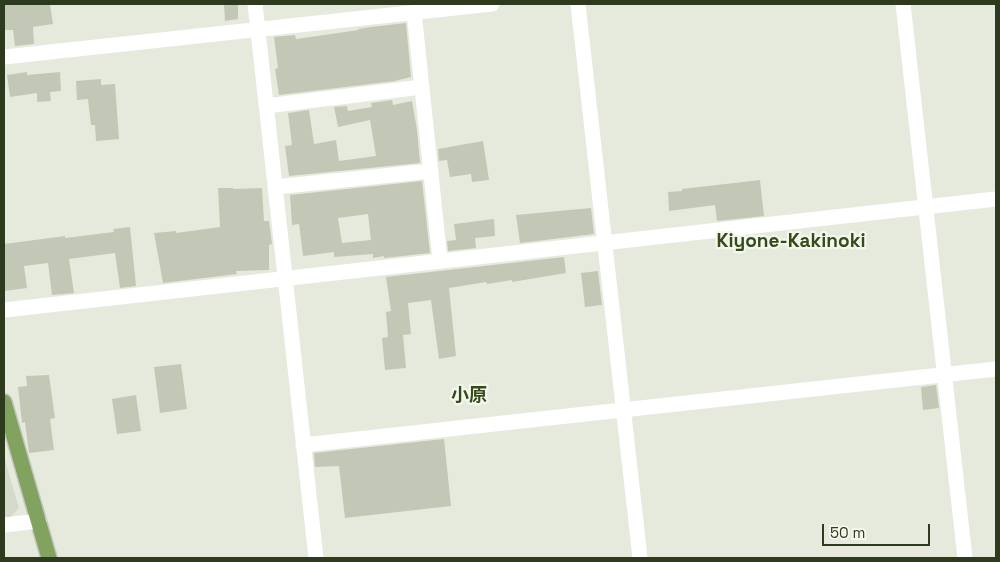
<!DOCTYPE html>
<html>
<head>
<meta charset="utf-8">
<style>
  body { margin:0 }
  #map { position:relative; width:1000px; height:562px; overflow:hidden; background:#e6eadd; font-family:"Space Grotesk",sans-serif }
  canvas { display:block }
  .frame { position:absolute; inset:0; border:5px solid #2d3a1e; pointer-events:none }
  .scale { position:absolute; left:822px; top:524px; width:108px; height:22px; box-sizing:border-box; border:2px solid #2d3a1e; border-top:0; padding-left:6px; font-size:15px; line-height:18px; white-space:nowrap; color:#2d3a1e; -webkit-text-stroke:4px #f4f7ed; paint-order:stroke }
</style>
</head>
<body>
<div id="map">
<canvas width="1000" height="562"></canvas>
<div class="frame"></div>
<div class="scale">50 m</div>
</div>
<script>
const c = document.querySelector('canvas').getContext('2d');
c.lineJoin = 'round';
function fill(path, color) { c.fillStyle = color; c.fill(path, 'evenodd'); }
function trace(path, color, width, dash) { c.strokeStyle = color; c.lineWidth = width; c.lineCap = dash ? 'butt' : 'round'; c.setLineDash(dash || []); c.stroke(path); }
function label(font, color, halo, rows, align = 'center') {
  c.font = font + ' "Space Grotesk","Noto Sans JP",sans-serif'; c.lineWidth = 4.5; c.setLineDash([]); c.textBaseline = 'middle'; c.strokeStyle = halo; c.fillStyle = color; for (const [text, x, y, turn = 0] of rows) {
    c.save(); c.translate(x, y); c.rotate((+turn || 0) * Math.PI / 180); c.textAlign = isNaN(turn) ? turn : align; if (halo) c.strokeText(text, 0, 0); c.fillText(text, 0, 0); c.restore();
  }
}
fill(new Path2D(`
  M4 457 19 508 10 518H4Z`), '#d6dacb');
fill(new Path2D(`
  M4 4H50L53 24 33 27 34 44 15 46 13 30H4Z
  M224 4H238V19L225 21Z
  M406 23 411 77 395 81 279 95 275 69 278 68 274 37 295 35 296 39 359 30 358 29 371 27Z
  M27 72V75L60 72 61 91 50 92 51 101 37 102V93L10 97 7 75Z
  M101 79V85L115 84 119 139 96 141 95 125H91L88 99 77 100 76 81Z
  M392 100 393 105 412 101 417 130 420 163 289 176 285 146 292 145 288 113 309 110 314 144 336 140 339 161 376 156 370 120 338 127 334 107 347 106 348 111 372 107 371 103Z
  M483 141 489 180 472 182 471 174 450 177 447 160 439 161 438 149Z
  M760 180 764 216 717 221 715 205 669 211 668 192 682 191V189Z
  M422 181 430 253 384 258V256L373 258V254L334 257V252L303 256 299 224 292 225 290 195ZM368 214 371 240 342 243 338 218Z
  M218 188H233V189L262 188 264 221H269L272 244 269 245V270L236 271 237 274 163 283 154 233 176 231V233L220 227Z
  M591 208 594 234 520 243 516 215Z
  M494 219 495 236 475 238 476 248 448 251 447 241 456 240 454 224Z
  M130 227 136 286 120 288 115 253 69 259 74 293 52 295 48 263 24 266 27 288 4 291V244L65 236V238L114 232 113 229Z
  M564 257 566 273 512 282V280L487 284 486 282 449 288 456 356 439 359 431 300 408 303 411 334 403 335 406 368 385 370 382 338 388 337 386 312 391 311 386 277Z
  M598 271 602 305 585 307 581 273Z
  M181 364 187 409 160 413 154 367Z
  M49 375 55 418 50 419 54 450 29 453 25 422 22 423 18 387 27 386 26 376Z
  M936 385 939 408 923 410 921 387Z
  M136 395 141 431 117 434 112 399Z
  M444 439 451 506 345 518 339 466 315 467 314 453Z`), '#c2c8b5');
const major = new Path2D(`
  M4 402 49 558`);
trace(major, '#c4c8c0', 18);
trace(new Path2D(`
  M255 4 316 558
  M578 4 640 558
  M903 4 965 558
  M414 12 440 260
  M4 57 492 4
  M266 106 422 87
  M275 187 431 171
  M4 310 996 199
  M303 445 996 369
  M4 525 39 521`), '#fff', 15);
trace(major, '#82a25f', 15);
label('bold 18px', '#334c19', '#f4f7ed', [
  ["小原",469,396]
]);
label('bold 19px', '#334c19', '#f4f7ed', [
  ["Kiyone-Kakinoki",791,242]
]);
</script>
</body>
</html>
